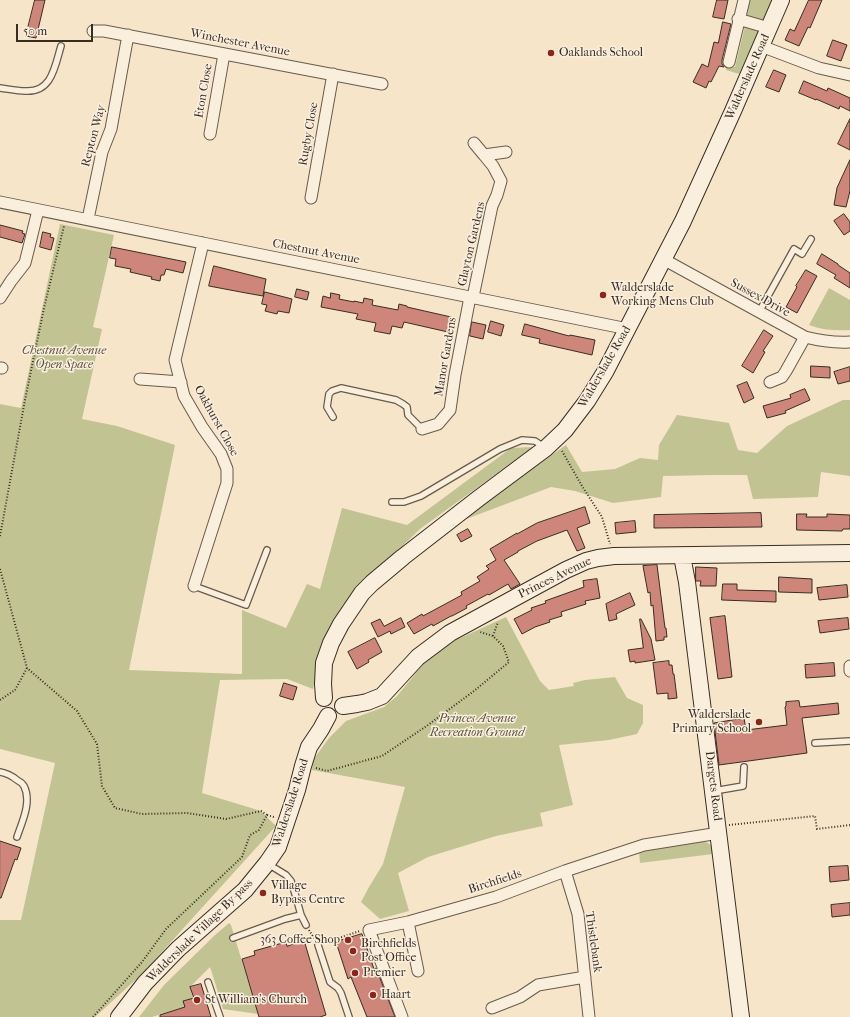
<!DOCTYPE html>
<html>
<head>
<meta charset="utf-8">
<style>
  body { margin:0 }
  #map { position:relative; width:850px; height:1017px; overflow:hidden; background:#f7e5ca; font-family:"IM FELL French Canon",serif }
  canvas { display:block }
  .scale { position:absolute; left:16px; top:24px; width:77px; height:18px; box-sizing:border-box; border:2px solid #372d23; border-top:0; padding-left:5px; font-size:12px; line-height:14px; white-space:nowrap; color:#372d23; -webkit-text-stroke:3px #faeedd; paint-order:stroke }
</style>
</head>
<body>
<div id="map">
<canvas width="850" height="1017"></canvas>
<div class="scale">50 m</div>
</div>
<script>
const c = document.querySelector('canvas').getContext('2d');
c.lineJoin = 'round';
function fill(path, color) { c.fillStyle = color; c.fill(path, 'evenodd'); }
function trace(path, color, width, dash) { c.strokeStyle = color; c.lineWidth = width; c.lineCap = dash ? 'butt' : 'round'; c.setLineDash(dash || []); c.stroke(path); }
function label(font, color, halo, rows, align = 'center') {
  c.font = font + ' "IM FELL French Canon",serif'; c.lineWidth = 3; c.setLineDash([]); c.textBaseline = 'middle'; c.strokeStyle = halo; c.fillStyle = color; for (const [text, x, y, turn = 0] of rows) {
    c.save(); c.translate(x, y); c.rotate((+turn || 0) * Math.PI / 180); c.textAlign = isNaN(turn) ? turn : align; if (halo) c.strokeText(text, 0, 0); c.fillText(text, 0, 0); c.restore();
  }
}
fill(new Path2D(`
  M750 0H772L761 24 746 17Z
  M745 26 760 27 739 74 726 70V67H728L729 66 735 67Z
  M60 224 114 235 93 327 102 329 82 419 117 426 175 445 129 670 242 674V610L286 628 307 584 320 589 342 508 407 525 511 448 533 447 420 529 347 601 318 664 313 689 287 679 220 680 202 793 261 811 276 826 142 974 95 1017H0V920H21L55 763 0 749V404L21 408Z
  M829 288 850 300V330C836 331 822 330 809 325Z
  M843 400H850V476L821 472 818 497 753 499 747 475H715L663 476 661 497 613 503 575 491 551 487 453 524 566 445 582 472 615 469 640 458 658 460 659 445 677 415 729 423 738 450 757 453 787 426Z
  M506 617 540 681 549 690 574 686 573 683 585 680 615 677 627 698 643 705V723L637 734 609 740 559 745 573 805 540 813 543 826 496 836 428 857 398 873 409 911 380 919 361 902 369 887 383 864 405 787 312 770 313 760 329 738 346 721 384 707 397 696 425 662 445 645Z
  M702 841 708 843 713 847V854L640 863 639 852 690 842Z
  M229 923 231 925 258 1014 223 1009 212 973 210 967 190 987 194 998 185 1007 152 1017H139L164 985 215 935Z`), '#c2c393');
const building = new Path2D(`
  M35 0H45L36 38 26 36Z
  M717 0H728L724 19 713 17Z
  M809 0H822L810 28 808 27 799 46 785 40 790 29 794 31Z
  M723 22 731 24 722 60V64L724 67 719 66 711 82 709 81 706 88 693 82 702 64 708 67 714 42 718 43Z
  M833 40 847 45 841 61 827 56Z
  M774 70 786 75 779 92 766 87Z
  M804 81 827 91 828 88 850 98V111L840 106 839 109 816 99V100L799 93Z
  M850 119V150L838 144Z
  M850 160V191L846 207 834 205 837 188Z
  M844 214 850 222V231L844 235 834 221Z
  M0 225 23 231 22 233 25 234 22 243 0 237Z
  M43 232 51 234 50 237 54 238 51 250 40 247Z
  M112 247 186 262 183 273 166 269 164 275H161L160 281 151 279 152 277 130 272 131 269 115 266 116 259 110 258Z
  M822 254 838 264V265L850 273V288L834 278 836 275 817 264Z
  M214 266 266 279 263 296 246 293 209 286Z
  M806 270 817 276 797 313 786 307 797 287 796 286Z
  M297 289 309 292 307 300 295 297Z
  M265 292 292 299 289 313 278 311 277 314 265 311 267 305 262 304Z
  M331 293 340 295 339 299 354 302V301L363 303 364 298 373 300 372 305 398 310 399 304 407 306V307L451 317 448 332 404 322 402 328 392 326 390 334 374 331 376 323 356 319 358 314 321 307 323 296 330 298Z
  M491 321 504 325 501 336 488 332Z
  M472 322 486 325 483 339 470 336Z
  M525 324 569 336 570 335 595 340 592 355 539 343 540 339 522 335Z
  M764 330 773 336 763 351 765 352 753 373 742 366Z
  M811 366 830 367V378L811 377Z
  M850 367V381L838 384 834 372Z
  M747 382 754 398 744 403 737 386Z
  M805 389 810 400 785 411 786 413 767 418 763 406 791 398 790 395Z
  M585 507 590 523 577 528 585 548 577 551 567 530 537 541 518 551V552L504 560 520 584 511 589 508 584 489 595 488 594 466 606 467 608 452 616H451L433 626 432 624 414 634 407 623 422 614 423 616 462 595 461 592 480 581 477 577 489 569 486 566 496 560 490 549 517 533V534L537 523Z
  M761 513 762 527 654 528V515Z
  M797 514H807L806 517H827V514L850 515V529H843L842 531 797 530Z
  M635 521 636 532 616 534 615 523Z
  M468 529 472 536 461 542 457 535Z
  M657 565 665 628H666L667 637H664V640L656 641 653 605 651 606 650 592 648 593 643 566Z
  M696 567 717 568 716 586H700L701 581H696Z
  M779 577 812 579V593L779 592Z
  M597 579 600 598 585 601 586 604 561 612 562 616 549 620 550 622 535 627 522 634 514 619 532 610 531 608 546 603 545 601 584 587 583 581Z
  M723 584H737V590L776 591V602L722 600Z
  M847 585 848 597 819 600 817 588Z
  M630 593 635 605 616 614 617 619 609 621 606 604Z
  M725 616 732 677 718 679 710 618Z
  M401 618 405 627 391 634 390 631 378 637 371 623 380 619 384 626Z
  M848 618 849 629 820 633 818 621Z
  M640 619H641L651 639 655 660 635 663V661L630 662 628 650 643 648Z
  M375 638 382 652 368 660 369 662 357 669 348 652Z
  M669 661V665H672L673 674H674L677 698 668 699V693L657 694 653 663Z
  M834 663 835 676 806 678 805 665Z
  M284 683 297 687 293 700 280 696Z
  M799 701 800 707 838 703 839 714 802 718 807 753 719 765 714 723 744 718 746 730 787 725 785 707 786 706V702Z
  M0 841 21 848 17 860 15 859 1 898H0Z
  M848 866 849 880 830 882 829 867Z
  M850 903V915L832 917 831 905Z
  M362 934 374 969 376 968 395 1017H367L351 977 348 979 336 942Z
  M304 940 326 1015 320 1017H259L242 959 255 955 254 951 286 942 287 946Z
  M201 984 211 1017H160V1015L185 1007 183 1001 194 998 190 987Z`);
fill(building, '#ce867a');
trace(building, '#372d23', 1);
const lane = new Path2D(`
  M0 88C8 89 17 91 25 91 52 93 55 66 61 46
  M759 312 794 249 802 254 811 239
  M333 417 327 407 329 394 332 391 341 388 396 400 403 404 407 407 408 415 422 429
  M392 502H404L421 496 500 449 522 440 535 441 544 447
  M194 586 246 605 267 550
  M815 743 850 741
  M0 772C6 773 12 776 17 780 19 781 22 783 24 786 32 802 22 822 17 837
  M714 791 743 786 744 767
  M268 864 286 875 291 881 296 897 301 915 306 925
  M233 938 285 919 301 915
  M318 945 330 982 338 988 341 993 349 1017
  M208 982 220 1017`);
const street = new Path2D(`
  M738 19 769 28
  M93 31H104L382 84
  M761 46 819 68 850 75
  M729 62 744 0
  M210 134 224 54
  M474 143 484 155 506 152
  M311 198 333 74
  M0 202 628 329
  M88 219 102 152 111 129 128 35
  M663 259 805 337C821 341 834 343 850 342
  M473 297 492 206 497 195 501 181 493 166 484 155
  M0 298 11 281 25 263 30 243 38 210
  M0 368H2
  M140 379 181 382
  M770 382 782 377 786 371 805 337
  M422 429 438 424 450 410 455 375 470 297
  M194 586 227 483V469L221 454 202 427 184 396 175 360 203 243
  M850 666V671
  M565 871 578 914 589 1017
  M408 922 418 971
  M492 1008 520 997 538 985 585 977
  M402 1017 369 930 408 922 496 897 565 871 644 845 719 833`);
const secondary = new Path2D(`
  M682 556 687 582 741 1017
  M324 698 323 684 324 663 331 643 341 624 362 593 372 583 403 557 479 498 546 448 565 430 587 401 605 372 683 221 733 111 781 0
  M343 706 357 704 367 702 382 696 418 657 450 633 566 570 586 561 598 558 614 556 850 553
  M119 1017 145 983 178 949 245 890 267 863 278 847 297 790 303 766 309 747 321 729 328 716`);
trace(lane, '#675b4d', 8);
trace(street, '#675b4d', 13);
trace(secondary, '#372d23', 18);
trace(new Path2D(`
  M562 451 582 486 602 517 610 544
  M0 536 25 400 44 308 64 226
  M0 569 27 668 77 711 97 744 102 786 115 808 142 814 187 813 226 819 261 811 267 815
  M493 636 498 622
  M0 700 15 690 27 668
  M316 768 327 771 382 756 428 725 474 691 509 662 503 646 493 636 480 632
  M729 825 815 816 817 829 850 825
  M309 930 314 938
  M324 943 360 931
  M93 1017 142 962 166 929 242 857 250 835 259 830 267 815 274 817`), '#372d23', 2, [1, 2]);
trace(lane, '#faeedd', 5.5);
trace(street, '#faeedd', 11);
trace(secondary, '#faeedd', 16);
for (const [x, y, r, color] of [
  [551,53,4,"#8f2418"],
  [603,295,4,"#8f2418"],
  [759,722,4,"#8f2418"],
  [263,893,4,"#8f2418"],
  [348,940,4,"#8f2418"],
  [353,951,4,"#8f2418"],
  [355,973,4,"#8f2418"],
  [373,995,4,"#8f2418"],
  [197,1000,4,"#8f2418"]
]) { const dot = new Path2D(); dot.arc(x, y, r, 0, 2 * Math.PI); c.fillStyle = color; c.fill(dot); trace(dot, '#faeedd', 1.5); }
label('12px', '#372d23', '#faeedd', [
  ["Winchester Avenue",240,43,11],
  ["Walderslade Road",748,77,-66],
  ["Eton Close",204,91,-80],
  ["Rugby Close",309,134,-80],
  ["Repton Way",94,136,-75],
  ["Glayton Gardens",472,244,-77],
  ["Chestnut Avenue",316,252,11],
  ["Sussex Drive",760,298,29],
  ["Manor Gardens",446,357,-80],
  ["Walderslade Road",605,367,-60],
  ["Oakhurst Close",216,421,61],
  ["Princes Avenue",555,578,-26],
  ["Dargets Road",713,786,83],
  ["Walderslade Road",291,803,-72],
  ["Birchfields",495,882,-18],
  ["Walderslade Village By-pass",200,931,-44],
  ["Thistlebank",593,942,82]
]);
label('12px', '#372d23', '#faeedd', [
  ["Oaklands School",559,53],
  ["Walderslade",611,288],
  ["Working Mens Club",611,302],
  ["Walderslade",751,715,"right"],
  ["Primary School",751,729,"right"],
  ["Village",271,886],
  ["Bypass Centre",271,900],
  ["363 Coffee Shop",340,940,"right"],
  ["Birchfields",361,944],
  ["Post Office",361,958],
  ["Premier",363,973],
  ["Haart",381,995],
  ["St William's Church",205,1000]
], 'left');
label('italic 12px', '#5a523f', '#faeedd', [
  ["Chestnut Avenue",64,351],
  ["Open Space",64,365],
  ["Princes Avenue",477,719],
  ["Recreation Ground",477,733]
]);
</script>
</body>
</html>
